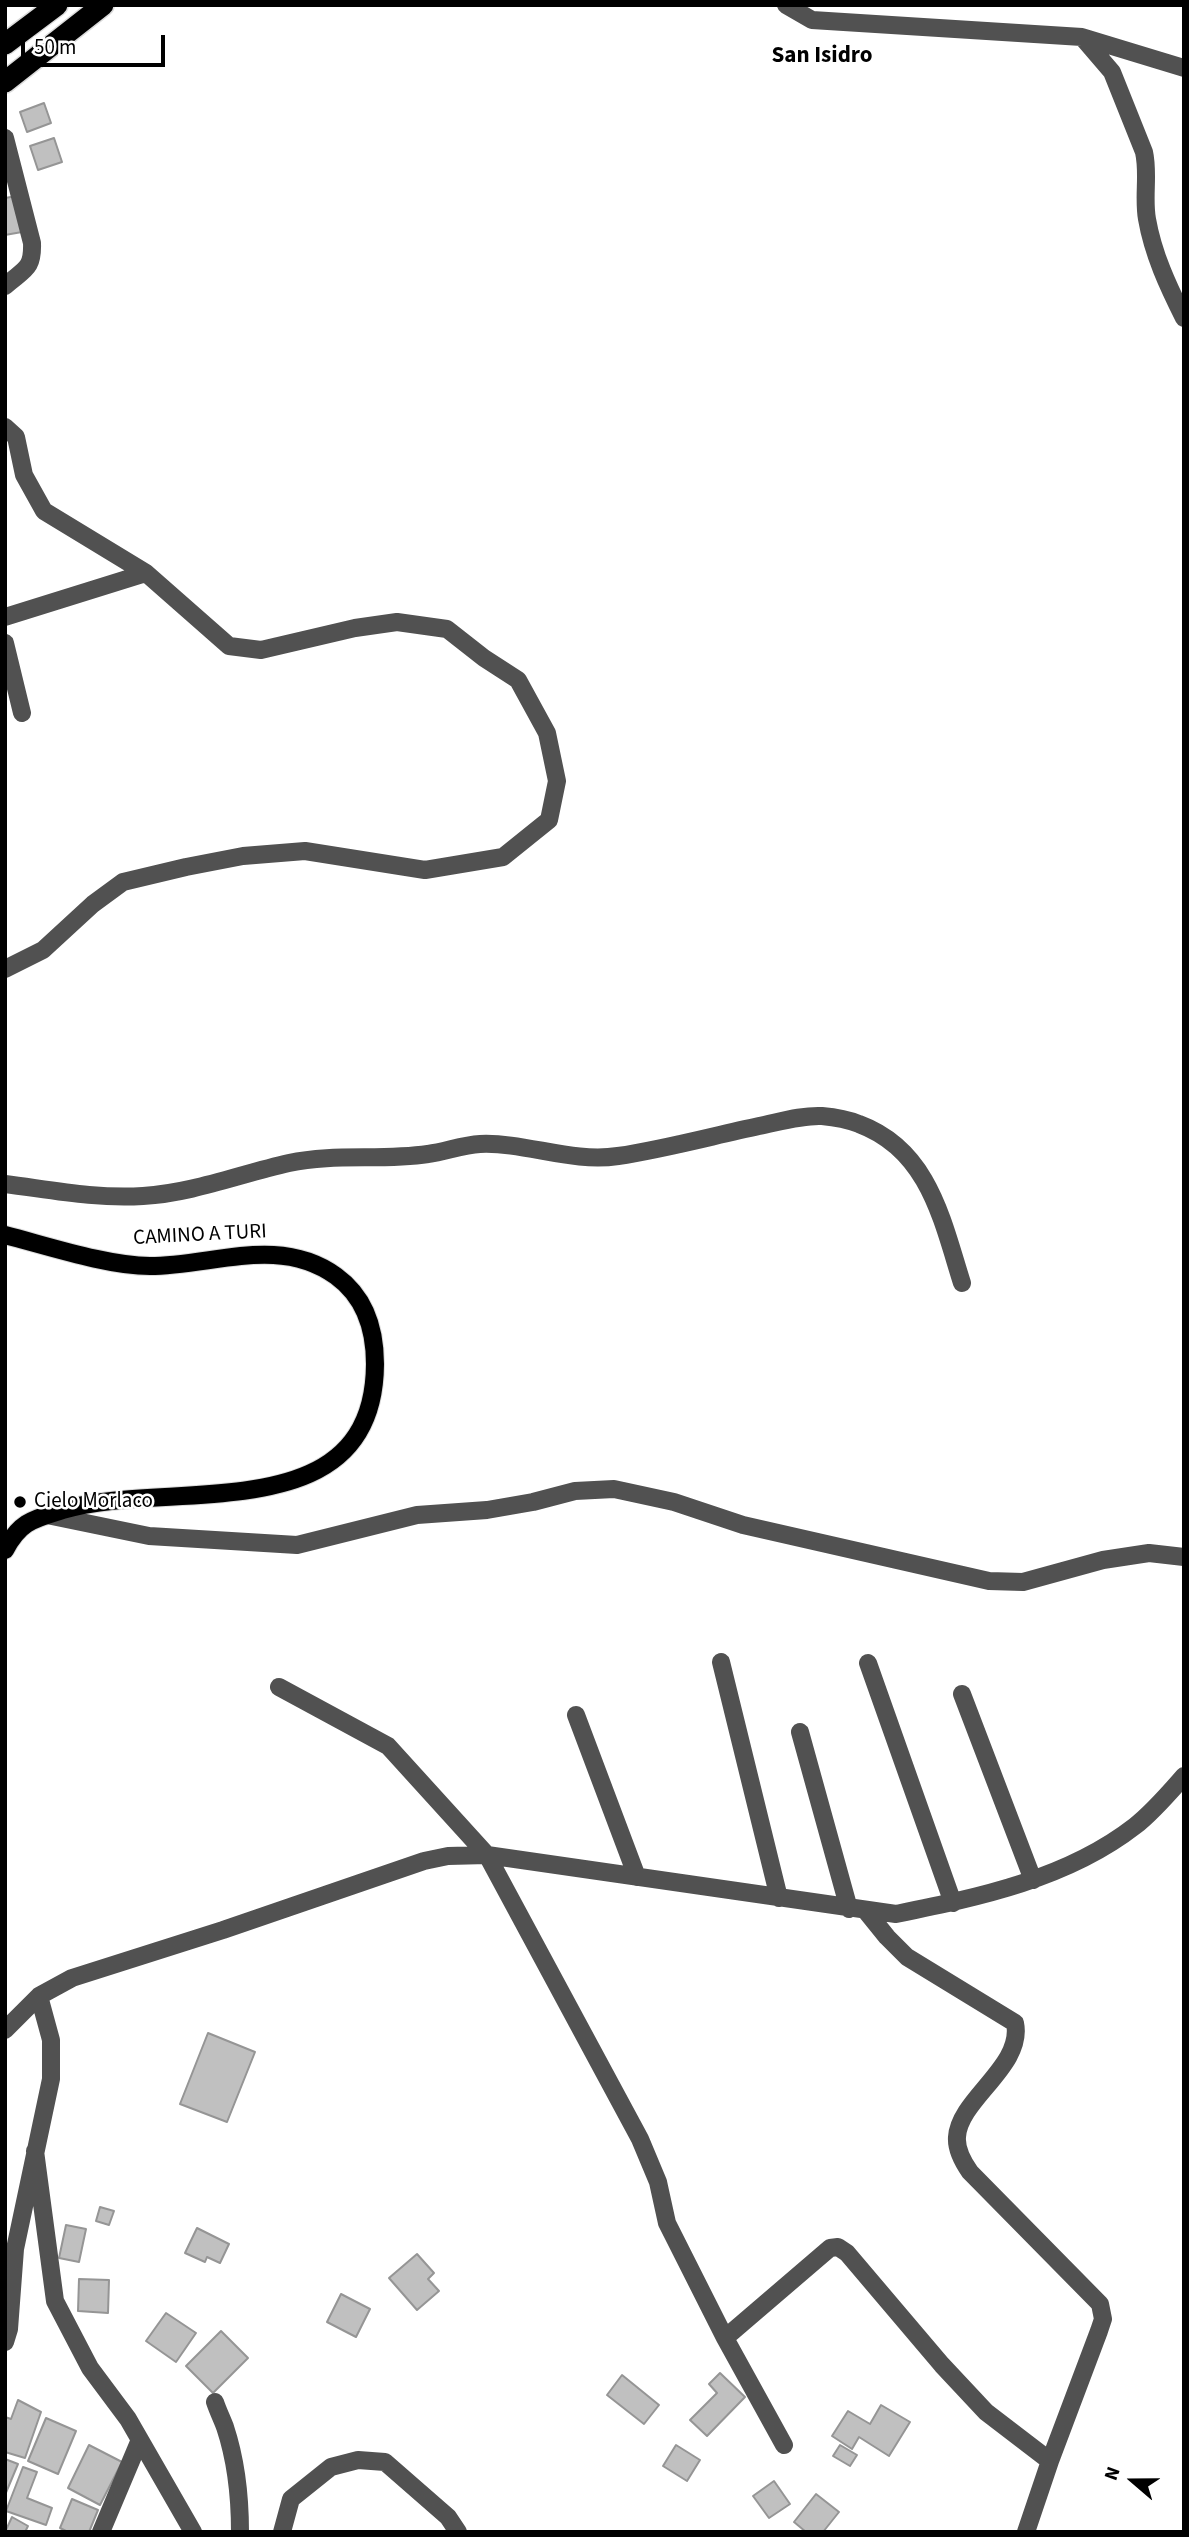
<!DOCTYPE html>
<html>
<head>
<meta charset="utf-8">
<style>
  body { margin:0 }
  #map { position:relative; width:1189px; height:2537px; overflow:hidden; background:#fff; font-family:"Source Sans 3",sans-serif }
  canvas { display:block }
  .frame { position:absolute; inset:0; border:7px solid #000; pointer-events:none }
  .north { position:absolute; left:1098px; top:2446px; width:70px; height:70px; -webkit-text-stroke:5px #fff; paint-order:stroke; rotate:290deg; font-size:19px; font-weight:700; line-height:28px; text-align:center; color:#000 }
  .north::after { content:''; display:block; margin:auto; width:24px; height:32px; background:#000; clip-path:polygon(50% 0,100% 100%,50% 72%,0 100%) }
  .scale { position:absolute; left:21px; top:35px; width:144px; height:32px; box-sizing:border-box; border:4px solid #000; border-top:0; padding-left:9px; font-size:21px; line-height:24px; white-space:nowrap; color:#000; -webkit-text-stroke:5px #fff; paint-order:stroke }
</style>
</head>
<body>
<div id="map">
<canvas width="1189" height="2537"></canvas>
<div class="frame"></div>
<div class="north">N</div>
<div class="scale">50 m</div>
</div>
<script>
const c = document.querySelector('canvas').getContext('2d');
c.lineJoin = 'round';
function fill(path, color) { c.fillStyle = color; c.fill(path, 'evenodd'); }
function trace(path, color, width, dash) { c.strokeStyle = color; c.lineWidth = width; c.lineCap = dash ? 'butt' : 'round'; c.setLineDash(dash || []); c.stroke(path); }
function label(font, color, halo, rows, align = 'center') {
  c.font = font + ' "Source Sans 3",sans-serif'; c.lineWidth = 5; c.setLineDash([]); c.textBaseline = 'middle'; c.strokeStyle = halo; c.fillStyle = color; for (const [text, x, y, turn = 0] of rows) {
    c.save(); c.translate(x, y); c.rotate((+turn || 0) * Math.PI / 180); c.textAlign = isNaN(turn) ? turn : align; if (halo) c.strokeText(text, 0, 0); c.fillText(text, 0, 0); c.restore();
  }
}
const building = new Path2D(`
  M44 103 51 123 27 132 20 112Z
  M54 138 62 162 38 170 30 146Z
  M17 196 22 232 5 235V198Z
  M208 2033 255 2052 227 2122 180 2104Z
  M100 2207 114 2211 109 2225 96 2221Z
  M66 2225 86 2229 79 2262 59 2258Z
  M197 2228 229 2244 220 2263 207 2257 205 2262 185 2253Z
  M417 2254 434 2273 428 2279 439 2291 417 2310 389 2278Z
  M79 2279 109 2280 108 2313 78 2311Z
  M341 2294 370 2309 356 2337 327 2322Z
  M166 2313 196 2333 176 2362 146 2341Z
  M221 2331 248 2358 213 2393 186 2366Z
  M720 2373 745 2397 707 2436 690 2420 717 2393 709 2384Z
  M622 2375 659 2405 644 2424 607 2395Z
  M18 2400 41 2412 25 2458 5 2452V2417L11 2419Z
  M881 2405 910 2422 889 2456 859 2437 852 2449 832 2436 848 2411 870 2424Z
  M46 2418 76 2431 58 2474 28 2461Z
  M89 2445 122 2462 100 2505 68 2488Z
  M676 2445 700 2460 687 2481 663 2466Z
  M840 2445 857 2455 850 2466 833 2456Z
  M5 2459 18 2464 5 2495Z
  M23 2467 37 2472 27 2498 52 2508 46 2525 6 2511Z
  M774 2481 790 2504 769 2518 753 2496Z
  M816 2494 839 2512 823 2532H806L794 2522Z
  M72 2499 98 2510 89 2532H68L60 2528Z
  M12 2517 28 2526 25 2532H5Z`);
fill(building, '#c0c0c0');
trace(building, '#959595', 2);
const major = new Path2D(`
  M5 1235C48 1246 108 1266 150 1266 213 1266 279 1235 336 1276 365 1297 375 1329 375 1364 374 1533 170 1478 63 1510 34 1519 20 1521 5 1550`);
const highway = new Path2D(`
  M5 44 57 5
  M5 82 103 5`);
trace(major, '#dbdbdb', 20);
trace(highway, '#dbdbdb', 24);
trace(new Path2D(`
  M786 5 812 20 1082 37 1184 68
  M1082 37 1112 72 1144 152C1149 174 1143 197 1147 219 1153 254 1168 286 1184 318
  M5 138 32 243C33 270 24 269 5 286
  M5 427 16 437 24 475 44 511 146 573 229 646 261 650 355 628 397 622 447 629 484 658 518 680 547 733 557 781 549 820 503 857 425 870 305 851 243 856 186 867 123 882 93 904 43 950 5 969
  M5 617 146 573
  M5 643 22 713
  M5 1184C52 1190 96 1199 143 1196 193 1193 240 1174 289 1163 334 1153 382 1161 428 1154 445 1152 462 1145 480 1144 526 1142 571 1163 618 1156 665 1149 712 1136 759 1126 779 1122 802 1115 822 1116 833 1117 849 1120 859 1124 929 1150 942 1220 962 1283
  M47 1515 149 1536 297 1545 417 1515 487 1510 533 1502 575 1491 614 1489 674 1502 743 1525 989 1581 1023 1582 1103 1560 1149 1553 1184 1557
  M721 1662 779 1898
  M868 1663 953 1903
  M279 1687 388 1746 487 1855 640 2139 658 2182 667 2223 725 2338 784 2445
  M962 1694 1033 1880
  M576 1715 637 1877
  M800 1732 849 1909
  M866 1911 887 1937 907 1957 1015 2023C1024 2066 959 2099 957 2137 956 2150 963 2162 970 2172L1100 2304 1103 2319 1099 2331 1050 2461 1026 2532
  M5 2030 39 1996 72 1978 223 1930 424 1861 448 1856 487 1855 896 1914C979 1897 1067 1879 1135 1826 1153 1812 1169 1793 1184 1776
  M35 2151 55 2301 90 2368 128 2419 193 2532
  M725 2338 830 2248 838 2247 847 2253 942 2365 986 2412 1050 2461
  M5 2342 9 2329 15 2249 51 2079V2040L39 1996
  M215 2402C218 2411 222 2419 225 2427 236 2460 240 2497 240 2532
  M101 2532 139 2442
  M282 2532 291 2499 331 2467 358 2460 385 2462 448 2517 458 2532`), '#515151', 18);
trace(major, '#000', 18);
trace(highway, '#000', 21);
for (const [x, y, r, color] of [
  [20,1502,7,"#000"]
]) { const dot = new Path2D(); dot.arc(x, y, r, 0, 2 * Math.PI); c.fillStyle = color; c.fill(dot); trace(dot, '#fff', 2.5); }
label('21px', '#000', '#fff', [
  ["CAMINO A TURI",200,1236,-3]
]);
label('21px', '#000', '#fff', [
  ["Cielo Morlaco",34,1502]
], 'left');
label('bold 23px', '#000', '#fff', [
  ["San Isidro",822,57]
]);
</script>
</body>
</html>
